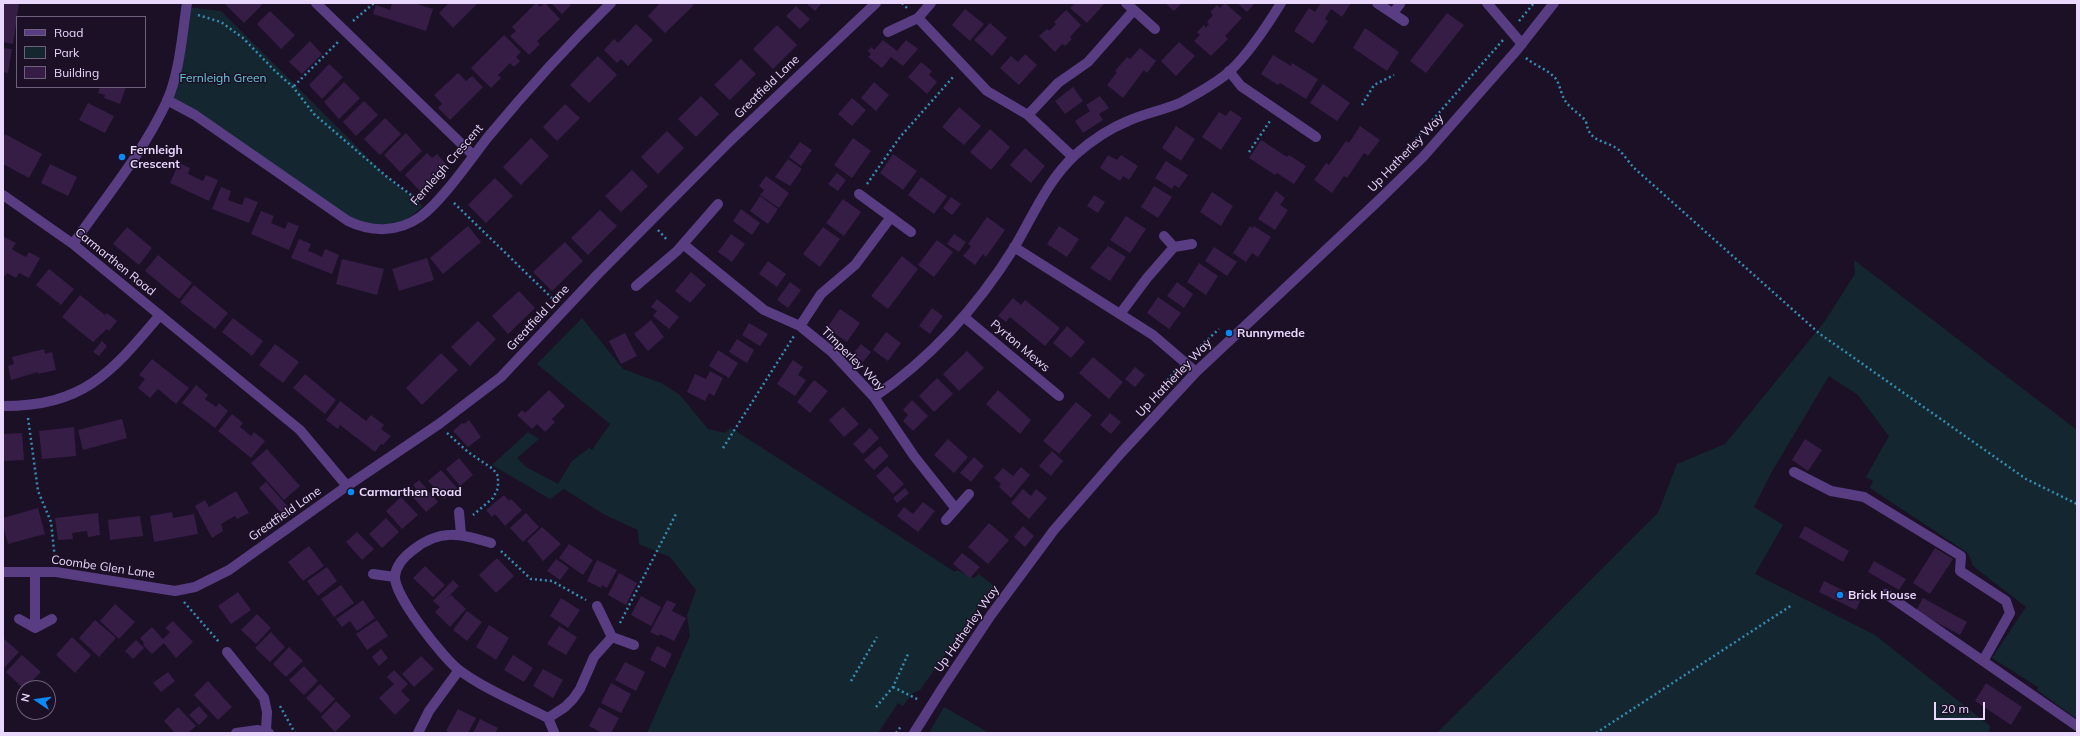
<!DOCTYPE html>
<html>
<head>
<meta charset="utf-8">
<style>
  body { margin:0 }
  #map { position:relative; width:2080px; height:736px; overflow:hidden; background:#1c1026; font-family:Mulish,sans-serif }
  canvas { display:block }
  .frame { position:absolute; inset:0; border:4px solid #e9d7fd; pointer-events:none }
  .legend { position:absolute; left:16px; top:16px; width:130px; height:72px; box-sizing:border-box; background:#1c1026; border:1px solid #6e607c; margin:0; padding:5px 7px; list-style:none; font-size:12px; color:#e9d7fd }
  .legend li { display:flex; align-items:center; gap:8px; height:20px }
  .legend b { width:20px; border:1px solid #6e607c }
  .north { position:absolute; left:16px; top:680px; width:40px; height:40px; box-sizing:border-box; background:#1c1026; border:1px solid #6e607c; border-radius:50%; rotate:283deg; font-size:11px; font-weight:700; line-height:16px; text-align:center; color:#e9d7fd }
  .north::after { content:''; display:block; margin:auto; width:14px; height:18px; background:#0b89f5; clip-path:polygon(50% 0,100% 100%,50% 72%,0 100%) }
  .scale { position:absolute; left:1934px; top:702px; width:51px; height:18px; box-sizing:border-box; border:2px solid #e9d7fd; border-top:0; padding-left:5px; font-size:12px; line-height:14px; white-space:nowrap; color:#e9d7fd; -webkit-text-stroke:3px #1c1026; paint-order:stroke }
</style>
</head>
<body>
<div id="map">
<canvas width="2080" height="736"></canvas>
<div class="frame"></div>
<ul class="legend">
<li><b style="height:5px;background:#593d83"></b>Road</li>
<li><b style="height:11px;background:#142730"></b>Park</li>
<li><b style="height:11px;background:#351d46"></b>Building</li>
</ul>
<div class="north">N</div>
<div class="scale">20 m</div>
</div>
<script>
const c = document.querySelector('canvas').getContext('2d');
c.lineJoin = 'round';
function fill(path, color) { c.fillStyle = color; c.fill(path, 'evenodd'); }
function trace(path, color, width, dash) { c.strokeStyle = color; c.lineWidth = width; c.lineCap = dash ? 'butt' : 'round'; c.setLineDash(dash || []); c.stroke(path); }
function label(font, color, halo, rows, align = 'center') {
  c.font = font + ' Mulish,sans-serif'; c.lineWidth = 3; c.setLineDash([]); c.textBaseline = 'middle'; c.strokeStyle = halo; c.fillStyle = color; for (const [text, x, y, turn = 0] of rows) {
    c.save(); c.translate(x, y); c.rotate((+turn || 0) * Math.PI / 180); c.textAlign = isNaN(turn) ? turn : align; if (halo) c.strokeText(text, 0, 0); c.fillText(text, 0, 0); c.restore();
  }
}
fill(new Path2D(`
  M186 7 221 11 386 176 423 206 396 228H367L167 100Z
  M1854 260 2077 430V719L2037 690 2038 687 1992 658 2026 607 1973 566 1968 553 1870 488 1873 481 1866 477 1889 436 1858 395 1829 376 1771 473 1754 507 1783 525 1755 574 1875 635 1990 726 1989 733H1437L1658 513 1677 464 1725 444 1825 321 1855 274Z
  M582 318 623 369 661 383 680 395 708 429 725 433 731 428 955 572 957 570 974 578 979 574 994 586 920 690 913 693 903 706 898 703 878 733H647L690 636 687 615 696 590 670 557 639 544 638 530 605 515 564 489 550 499 492 465 528 432 539 439 517 458 526 467 558 484 572 461 589 448 592 450 610 424 537 364Z
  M944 707 989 733H929Z`), '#142730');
fill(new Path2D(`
  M3 3H19L13 44 3 42Z
  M224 3H260L262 5 244 23Z
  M392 3H414L433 9 426 31 373 14 376 5 390 10Z
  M449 3H478L453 28 439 13Z
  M536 3 540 7 545 3 560 19 537 41 540 44 529 55 510 36 516 31 512 27Z
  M551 3H568L571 5 562 14Z
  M660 3H691L694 5 665 33 648 16Z
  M806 3H822L815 11Z
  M1075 3H1105L1087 23 1070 8Z
  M1165 3H1182L1174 11Z
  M1225 3 1242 18 1225 36 1228 39 1211 56 1194 41 1200 35 1197 32 1204 25 1206 28 1209 24 1207 22 1213 15 1210 12 1217 5 1220 8Z
  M1237 3H1255L1247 12Z
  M1321 3H1351L1342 17 1331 9 1325 19 1328 21 1313 44 1294 31 1309 8 1315 12Z
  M796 6 810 19 800 29 786 16Z
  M965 9 984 24 970 41 952 25Z
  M1066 10 1081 25 1070 37 1072 39 1065 46 1062 44 1055 52 1039 36 1047 29 1049 31 1056 24 1054 22Z
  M270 11 295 35 281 49 257 24Z
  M1447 13 1464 25 1426 73 1410 61Z
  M990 23 1007 38 992 56 974 40Z
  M636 24 653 40 628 66 621 59 617 63 604 50 614 39 618 43Z
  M777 25 797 45 773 69 753 49Z
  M1365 28 1399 52 1387 71 1353 48Z
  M504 35 521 52 516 57 520 61 514 67 510 63 498 75 501 78 491 88 471 68Z
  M883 40 897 51 906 40 918 49 903 66 891 57 882 68 868 57 871 54 868 51 871 47 874 50Z
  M310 41 322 54 302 74 289 62Z
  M1179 42 1195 56 1176 76 1161 61Z
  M3 48 12 49 8 73 3 72Z
  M1140 48 1156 61 1147 73 1144 70 1123 98 1107 85 1117 72 1115 71 1127 57 1130 59Z
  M1025 54 1037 65 1019 85 1000 68 1011 56 1018 62Z
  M1273 55 1291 66 1292 63 1318 79 1306 99 1280 83 1278 85 1261 74Z
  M598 56 617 75 589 103 570 85Z
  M741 59 756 74 730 100 714 85Z
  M921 62 932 71 929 75 937 82 927 94 908 77Z
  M329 64 343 77 322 99 309 85Z
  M458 73 466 81 472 76 483 87 450 120 438 108 442 104 434 95Z
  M344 82 360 98 339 119 324 102Z
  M874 82 889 95 876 111 861 98Z
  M1323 84 1350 103 1337 121 1310 103Z
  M100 87H126L120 104 104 98 105 95 98 93Z
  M1073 87 1083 101 1065 114 1055 101Z
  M701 96 719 114 696 137 678 119Z
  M1100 96 1109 108 1099 114 1103 120 1083 133 1075 121 1090 111 1086 105Z
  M852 98 866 110 852 126 838 114Z
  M364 101 378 115 356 136 343 122Z
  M88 103 114 116 105 133 79 120Z
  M565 104 580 118 557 141 543 127Z
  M959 107 981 126 964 145 942 127Z
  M1230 110 1242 118 1221 150 1202 137 1219 112 1226 116Z
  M385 118 401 134 380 155 364 139Z
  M1176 126 1195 139 1181 161 1162 148Z
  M1360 126 1380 140 1368 156 1364 153 1347 178 1344 176 1332 193 1314 180 1326 163 1329 165 1346 141 1349 143Z
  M990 129 1010 147 991 170 970 152Z
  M667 131 684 148 658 174 641 157Z
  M406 133 422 151 400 172 384 155Z
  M5 134 42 154 29 178 3 164V138Z
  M531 138 549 156 521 185 503 167Z
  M853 138 871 151 852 178 834 165Z
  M1261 140 1287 157 1289 155 1306 166 1294 184 1277 173 1275 175 1249 158Z
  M800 142 812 150 801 166 789 157Z
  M1025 148 1045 166 1031 183 1010 165Z
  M427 153 432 158 437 154 447 165 420 191 405 175Z
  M893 154 917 171 903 190 880 173Z
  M1108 155 1117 160 1121 155 1138 166 1129 180 1123 176 1120 181 1100 168Z
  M788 159 802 169 790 186 775 177Z
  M1166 161 1188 175 1179 188 1174 185 1172 189 1155 178Z
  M179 163 190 168 188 174 203 181 206 175 218 180 209 201 170 183Z
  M50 164 77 177 68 196 41 183Z
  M632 170 648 186 621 212 605 196Z
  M837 173 846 180 838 191 828 184Z
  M766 176 789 193 779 208 760 195 764 190 759 186Z
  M921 177 947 196 934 214 908 195Z
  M495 178 513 196 486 223 468 205Z
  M1154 186 1172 197 1158 218 1141 207Z
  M221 187 231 191 228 200 242 205 245 197 258 202 249 223 212 209Z
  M1276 191 1285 198 1280 205 1288 210 1275 230 1258 219Z
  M1212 192 1233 206 1221 226 1200 212Z
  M1094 195 1105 202 1098 213 1087 206Z
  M760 196 778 209 768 224 750 211Z
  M951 197 961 204 952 215 943 208Z
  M843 199 861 212 844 236 826 223Z
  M741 209 760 223 752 235 733 221Z
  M600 210 617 226 588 255 571 238Z
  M261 211 274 216 271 223 285 229 288 222 299 226 289 250 251 234Z
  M1126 216 1146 229 1130 253 1110 240Z
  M987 217 1005 230 986 257 983 254 975 265 963 256 971 246 968 244Z
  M468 226 481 242 443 274 430 258Z
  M1059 226 1079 239 1067 257 1047 244Z
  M1250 226 1252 228 1254 226 1271 237 1258 257 1252 253 1246 262 1233 253Z
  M127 227 152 248 139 265 113 244Z
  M823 227 840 239 820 267 803 254Z
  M731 234 745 244 732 262 718 252Z
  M954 234 966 242 959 252 947 244Z
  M4 237 16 243 12 249 18 253 26 257 29 252 40 258 29 278 19 273 16 278 7 273 5 276 3 275Z
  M299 239 311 244 308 251 316 254 322 257 325 249 339 255 332 274 291 258Z
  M937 240 953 252 934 277 918 265Z
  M565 242 583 261 552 291 533 272Z
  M1108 246 1126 257 1110 281 1090 268Z
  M1214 247 1237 262 1227 276 1205 261Z
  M158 255 192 283 179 299 145 271Z
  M902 256 918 269 888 309 871 296Z
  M427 258 434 280 399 291 392 269Z
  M342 259 384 269 377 295 336 284Z
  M768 261 786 274 777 287 759 274Z
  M1199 263 1218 276 1206 295 1187 282Z
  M49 269 74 289 61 305 36 285Z
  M691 272 706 285 690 303 675 291Z
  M790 282 801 290 788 308 777 300Z
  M1177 282 1193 294 1184 308 1167 296Z
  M194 285 228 313 215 329 180 302Z
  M519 291 535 308 508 334 492 316Z
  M80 295 105 315 107 313 117 321 109 331 107 329 93 342 62 317Z
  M1158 297 1181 313 1169 329 1147 313Z
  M1013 298 1021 305 1025 300 1060 328 1045 346 1010 317 1006 322 998 316Z
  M657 299 679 317 669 329 653 316 657 311 651 307Z
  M932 308 943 316 930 334 919 326Z
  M840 309 860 323 847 342 827 328Z
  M233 318 263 341 252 356 222 332Z
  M651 320 664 337 648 351 634 334Z
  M478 321 496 339 470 366 451 347Z
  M749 323 768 334 760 346 742 335Z
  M1067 326 1085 342 1071 358 1053 343Z
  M886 332 901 343 888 361 873 350Z
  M625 333 637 356 621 364 609 341Z
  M737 339 754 350 747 363 729 352Z
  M102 341 107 346 99 356 93 352Z
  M275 344 299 362 283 383 259 365Z
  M861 344 871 352 863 362 853 354Z
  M44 349 45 354 52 352 56 370 38 374V372L11 380 8 366 14 364 12 357Z
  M718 350 738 363 729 378 709 366Z
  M967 351 984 368 959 391 943 374Z
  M441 353 458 370 422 405 406 388Z
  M1093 357 1123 382 1109 399 1079 373Z
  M152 359 189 388 176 404 158 389 150 398 138 388 145 379 139 375Z
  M793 360 803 367 798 375 806 380 795 396 777 384Z
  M1135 367 1145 375 1135 387 1125 379Z
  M710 371 723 378 714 396 709 393 705 401 687 392 695 374 706 379Z
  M305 374 336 400 325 414 293 388Z
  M937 378 953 394 934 412 919 396Z
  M814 380 828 391 810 413 797 402Z
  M196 385 208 395 205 399 209 402 216 407 219 403 228 411 215 428 182 403Z
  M549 390 565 406 552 419 555 422 545 432 537 424 532 429 517 415 522 410 525 413Z
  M998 390 1031 420 1020 434 986 404Z
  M912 400 928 416 913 431 903 421 908 415 903 410Z
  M340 401 366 421 371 415 384 425 381 429 391 436 383 445 381 444 375 452 340 425 338 429 326 420Z
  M1076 402 1092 415 1059 454 1043 441Z
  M843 407 859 424 844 437 829 420Z
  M1110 413 1121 422 1111 434 1100 425Z
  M232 414 243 423 240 427 251 436 254 432 265 441 251 458 218 431Z
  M122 419 127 438 83 450 78 430Z
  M469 420 481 437 468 447 453 431 462 423 464 424Z
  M74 427 76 456 42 459 39 431Z
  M870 428 879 438 863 454 853 444Z
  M22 433 24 460 3 461V434Z
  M948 439 968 457 954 473 934 455Z
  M1805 439 1822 450 1808 471 1792 460Z
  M880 446 889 456 874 470 864 460Z
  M267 449 300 486 284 500 251 463Z
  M1052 451 1063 461 1051 476 1039 466Z
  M974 457 984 466 971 482 960 473Z
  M459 458 473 475 460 486 446 469Z
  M887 466 904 484 893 494 876 476Z
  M1021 467 1030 475 1011 498 999 487 1001 484 994 478 1003 468 1013 476Z
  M441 470 457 488 444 499 428 481Z
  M419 480 438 502 426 512 412 496 418 491 413 485Z
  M266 482 290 509 283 515 259 488Z
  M905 488 909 493 897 503 893 498Z
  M1023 489 1031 496 1036 489 1047 498 1029 519 1011 503Z
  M236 491 249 513 237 519 235 516 221 524 223 531 212 538 195 506 205 500 209 507Z
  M504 495 509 501 511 499 522 510 505 526 495 514 492 517 486 510Z
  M401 497 418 515 402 529 386 511Z
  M923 502 935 511 918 532 897 516 904 507 913 514Z
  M38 508 45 534 8 544 3 526V518Z
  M172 512 173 518 194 514 198 534 154 542 150 516Z
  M98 513 100 535 88 537 87 531 72 533 73 539 58 540 55 518Z
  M526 513 539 527 523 542 510 528Z
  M140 516 143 536 110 540 108 520Z
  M386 518 399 532 382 548 369 534Z
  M989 523 1009 540 988 564 968 547Z
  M1023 526 1034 536 1025 547 1014 537Z
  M1805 526 1849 551 1843 562 1799 537Z
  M542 527 561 544 543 561 527 541Z
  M357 532 374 549 362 560 346 542Z
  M569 544 593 560 583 575 559 558Z
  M309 546 324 566 303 581 288 562Z
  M1935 548 1953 559 1930 594 1913 583Z
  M962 553 980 567 970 578 953 564Z
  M497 558 514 576 496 593 479 575Z
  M556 559 569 568 560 580 547 571Z
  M597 560 617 570 607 588 602 585 601 588 587 581Z
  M1874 561 1906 579 1899 590 1868 572Z
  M425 566 445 585 433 597 413 578Z
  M327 567 337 581 318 596 307 581Z
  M619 573 637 583 626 605 608 595Z
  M453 580 459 586 445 600 451 595 466 609 450 627 435 612 440 607 433 601Z
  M1824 581 1861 599 1856 610 1819 592Z
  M341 585 354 603 334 617 321 599Z
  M238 592 251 610 231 624 218 606Z
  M641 596 661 607 651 626 631 615Z
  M561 598 580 610 568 628 550 616Z
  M1923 598 1967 622 1960 635 1916 611Z
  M363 600 375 618 357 631 350 621 342 627 336 619Z
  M667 600 676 604 672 611 686 618 674 641 660 634 658 636 650 632Z
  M115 604 135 622 119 639 100 621Z
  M467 611 482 622 467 641 453 630Z
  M257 614 271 628 256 644 241 630Z
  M95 620 116 638 99 657 79 638Z
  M377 620 388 636 367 650 356 634Z
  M173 621 193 642 176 658 164 643 152 654 143 645 144 643 140 638 152 627 163 639 170 632 165 628Z
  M489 625 509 638 496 660 476 647Z
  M559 626 577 637 566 655 547 644Z
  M271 632 285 647 270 662 255 648Z
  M72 637 91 655 75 673 56 655Z
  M3 638 19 652 3 669Z
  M136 640 144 648 133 659 125 651Z
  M657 646 672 654 665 668 650 660Z
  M289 647 303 661 286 677 273 664Z
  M381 649 388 658 379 666 372 657Z
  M22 655 41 672 24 689 6 672Z
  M513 655 533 668 524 682 504 670Z
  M421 656 434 669 414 687 402 674Z
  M625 662 645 672 636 691 615 680Z
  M304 666 318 681 304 695 289 680Z
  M543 669 563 680 553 698 533 686Z
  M394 670 408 684 401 691 410 700 395 715 379 698 394 684 387 677Z
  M168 672 175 681 161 692 153 683Z
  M208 681 232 707 218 720 194 695Z
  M611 683 631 694 621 713 601 703Z
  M1986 683 2022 707 2011 725 1975 701Z
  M320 684 335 699 321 713 306 698Z
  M336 701 351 716 335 732 321 717Z
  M199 706 208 716 199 725 189 715Z
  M178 707 196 726 188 733H175L164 721Z
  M599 707 619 718 611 733H602L589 726Z
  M458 709 476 718 468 733H450L446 731Z
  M480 719 498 728 495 733H473Z`), '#351d46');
trace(new Path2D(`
  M902 3 907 8
  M198 15 221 22 243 38 275 71 293 87 314 114 386 176 419 201
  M353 21 374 3
  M1519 21 1534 3
  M1526 58C1535 66 1548 69 1556 79 1560 85 1561 95 1566 102 1571 109 1580 114 1586 121 1589 144 1605 139 1619 150 1624 155 1629 162 1633 167L1820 334 2026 479 2077 504
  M294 86 338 42
  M1362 105 1374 85 1394 75
  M1249 152 1270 121
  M1386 173 1503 40
  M867 184 900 137 954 76
  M454 203 555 301
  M658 230 668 241
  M1193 353 1219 329
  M1161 388 1176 370
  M28 418 38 491 51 522 55 559
  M447 433 468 452 493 469 498 476V488L493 498 473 515
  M723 448 794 336
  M501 551 531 579 552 581 586 600
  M184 602 219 642
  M620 623 677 512
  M851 681 877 637
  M893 687 919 700
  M280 706 295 733
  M876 707 893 687 908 654
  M896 733 902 725
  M1596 733 1792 605`), '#358db4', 2.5, [2, 3]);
trace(new Path2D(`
  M316 3 473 155
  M1126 3 1155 29
  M1377 3 1404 21
  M1487 3 1522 44
  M1393 13 1400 4
  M918 18 987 91 1028 115 1073 157
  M888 32 918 18 931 3
  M1229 71 1241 86 1316 137
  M167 100 195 115 348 221C371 232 397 233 420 217 442 201 470 160 488 137 527 90 568 45 611 3
  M1028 115 1058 83 1088 62 1134 10
  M859 194 911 232
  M3 195 73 244 300 430 347 486
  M1164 236 1174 247
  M73 244C105 198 143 153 167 101 180 71 182 35 187 3
  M683 244 764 310 800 326 832 352 874 397 914 456 956 509
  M1014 247 1153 335 1196 372
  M636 286 677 251 718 204
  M1120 314 1147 278 1174 247 1192 244
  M964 317 1059 396
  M800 326 821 294 855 265 891 217
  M874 397C931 358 977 307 1014 248 1033 216 1047 181 1075 155 1091 141 1108 129 1128 121 1145 113 1165 110 1182 102 1198 93 1217 83 1230 71 1250 52 1267 26 1281 3
  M3 406C84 406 111 373 160 315
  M1794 472 1831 491 1864 497 1961 556 1960 571 2006 601 2010 613 1983 661
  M459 512 461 534
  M946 520 969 494
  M491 543C461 534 440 528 413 550 405 556 396 565 395 576 393 595 444 659 459 670 486 690 519 703 548 718L554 732
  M3 572H56L175 591 195 587 229 570 347 486 439 424 501 377 597 275 731 140 876 3
  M35 572V628
  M373 574 395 577
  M1886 594 2077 726
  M597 606 612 637 634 645
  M19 619 35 628 52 619
  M227 652 264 698 267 712 266 731
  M548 718 565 707 573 699 580 689 594 657 612 637
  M236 733 258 730 269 733
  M418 733 429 711 459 670
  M914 733 943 687 991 615 1054 530 1121 453 1196 372 1377 202 1423 157 1517 50 1554 3`), '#593d83', 10);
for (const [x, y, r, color] of [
  [122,157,4,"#0b89f5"],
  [1229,333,4,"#0b89f5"],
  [351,492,4,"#0b89f5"],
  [1840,595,4,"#0b89f5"]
]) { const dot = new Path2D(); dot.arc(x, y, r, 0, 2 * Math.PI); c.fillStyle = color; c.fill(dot); trace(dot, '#1c1026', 1.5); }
label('12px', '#65cedb', '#1c1026', [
  ["Fernleigh Green",223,78]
]);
label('12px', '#e9d7fd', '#1c1026', [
  ["Greatfield Lane",767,87,-44],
  ["Up Hatherley Way",1406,153,-46],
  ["Fernleigh Crescent",447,165,-49],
  ["Carmarthen Road",115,262,39],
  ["Greatfield Lane",538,318,-47],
  ["Pyrton Mews",1020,346,40],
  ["Timperley Way",853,359,45],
  ["Up Hatherley Way",1174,378,-46],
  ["Greatfield Lane",285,514,-35],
  ["Coombe Glen Lane",103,567,8],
  ["Up Hatherley Way",967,629,-55]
]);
label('bold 12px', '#e9d7fd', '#1c1026', [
  ["Fernleigh",130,150],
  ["Crescent",130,164],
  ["Runnymede",1237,333],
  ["Carmarthen Road",359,492],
  ["Brick House",1848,595]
], 'left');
</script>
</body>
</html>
